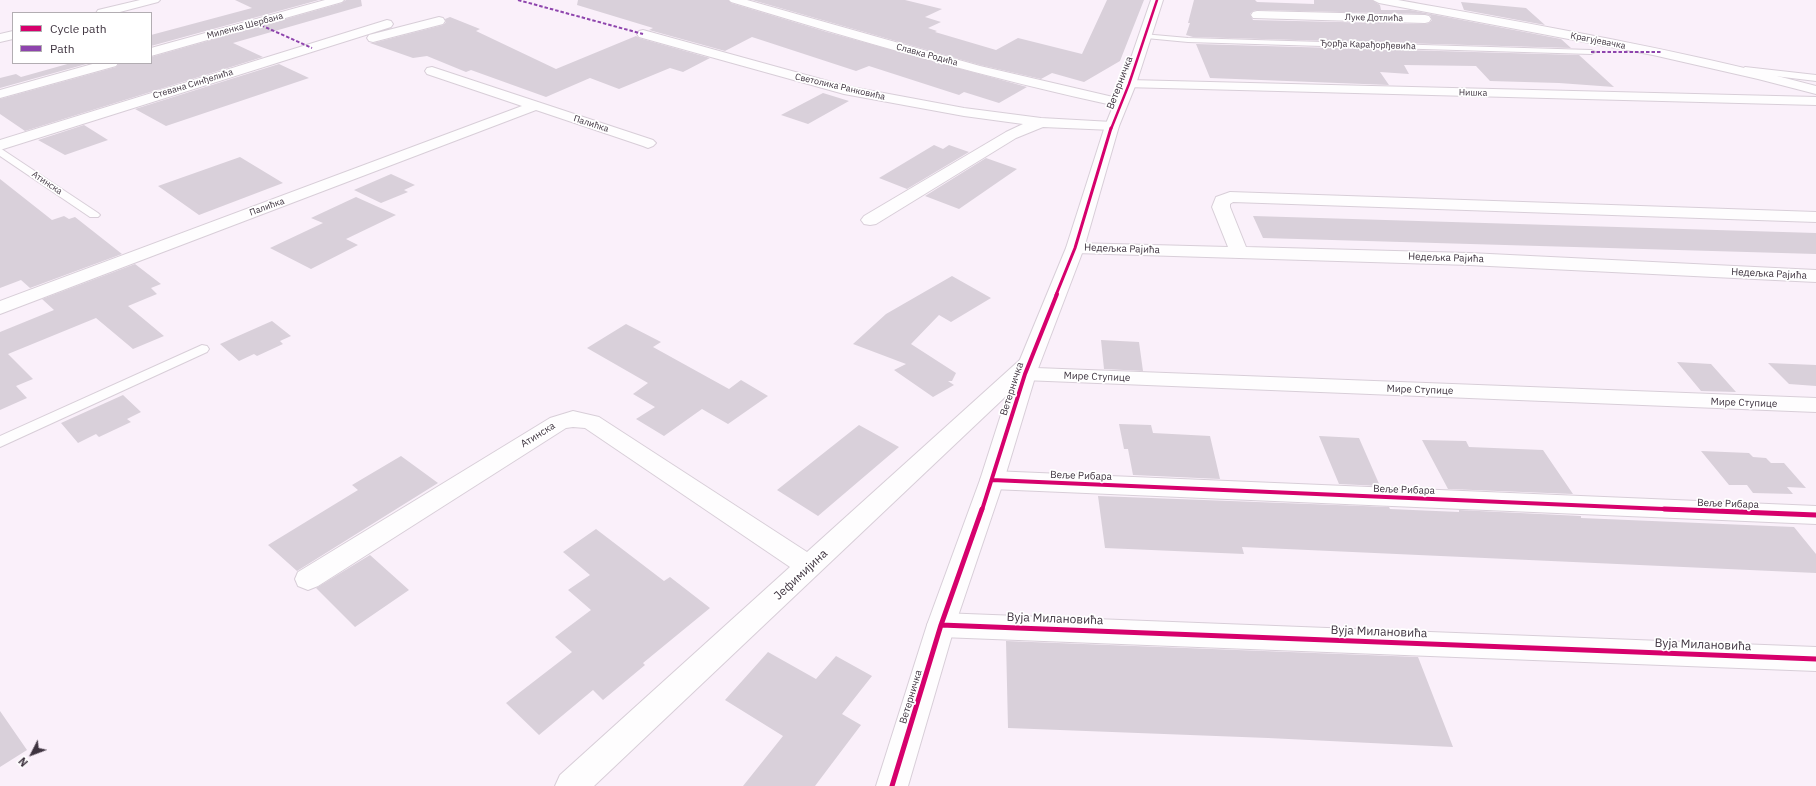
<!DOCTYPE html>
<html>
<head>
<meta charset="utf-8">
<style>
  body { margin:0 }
  #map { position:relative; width:1816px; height:786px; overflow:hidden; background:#faf0fa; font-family:"IBM Plex Sans",sans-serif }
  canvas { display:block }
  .legend { position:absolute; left:12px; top:12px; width:140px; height:52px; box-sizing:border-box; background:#fff; border:1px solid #b2adb2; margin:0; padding:5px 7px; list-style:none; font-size:12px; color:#3e333f }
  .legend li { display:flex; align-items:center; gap:8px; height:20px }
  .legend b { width:20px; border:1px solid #b2adb2 }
  .north { position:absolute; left:12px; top:734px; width:40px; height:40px; -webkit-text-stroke:3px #fff; paint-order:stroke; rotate:228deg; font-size:11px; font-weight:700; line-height:16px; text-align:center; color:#3e333f }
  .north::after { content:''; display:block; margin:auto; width:14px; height:18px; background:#3e333f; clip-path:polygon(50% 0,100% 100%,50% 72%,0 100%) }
</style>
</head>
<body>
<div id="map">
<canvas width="1816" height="786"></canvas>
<ul class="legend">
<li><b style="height:5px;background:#d6006c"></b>Cycle path</li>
<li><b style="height:5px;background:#8e44ad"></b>Path</li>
</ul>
<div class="north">N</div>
</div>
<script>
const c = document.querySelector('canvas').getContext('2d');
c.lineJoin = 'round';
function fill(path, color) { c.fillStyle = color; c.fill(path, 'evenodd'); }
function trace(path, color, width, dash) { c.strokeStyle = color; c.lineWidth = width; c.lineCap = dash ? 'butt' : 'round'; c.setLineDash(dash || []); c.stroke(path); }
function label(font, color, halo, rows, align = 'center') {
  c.font = font + ' "IBM Plex Sans",sans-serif'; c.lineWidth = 3.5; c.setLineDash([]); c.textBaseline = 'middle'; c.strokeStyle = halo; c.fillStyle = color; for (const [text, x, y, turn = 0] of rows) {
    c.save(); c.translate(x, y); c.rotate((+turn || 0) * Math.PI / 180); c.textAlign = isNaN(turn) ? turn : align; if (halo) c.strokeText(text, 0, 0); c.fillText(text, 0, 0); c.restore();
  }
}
fill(new Path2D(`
  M235 0H319L151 46V35L252 8Z
  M346 0H361L362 6 233 43 263 57 25 131 0 114V99L116 67 119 63H151V57L342 3Z
  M578 0H728L731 3 827 32 1027 87 999 103 964 92 959 95 869 66 856 71 752 37 725 51 649 30 653 28 577 5Z
  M752 0H905L942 9 925 17 941 22 928 28 937 31 935 32 996 50 1018 38 1082 54 1107 0H1144L1120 61 1084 82 1052 73 1041 79 980 65Z
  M1194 0H1255L1257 2 1314 4V0H1372L1380 5 1381 10H1410L1561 39 1571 48 1193 37 1186 35 1190 23H1188ZM1257 10 1425 14 1430 15 1432 20 1429 23 1425 24 1253 20 1250 14 1253 11Z
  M1461 2 1526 8 1545 25 1464 10Z
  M450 17 480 29 476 31 556 69 636 36 639 38 710 58 683 72 670 68 619 89 590 78 546 97 471 70 466 72 427 56 413 58 370 43H373L443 25 446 22 445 19Z
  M1196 44 1579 55 1614 87 1559 83 1490 81 1476 66 1404 65 1409 74 1380 72 1389 85 1210 78Z
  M71 63H90L0 88V78L16 74 21 77Z
  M279 64 309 78 166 126 135 109Z
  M823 93 849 101 808 124 781 115Z
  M84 125 108 140 65 155 38 140Z
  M934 145 943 149 949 145 969 152 907 189 879 178Z
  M240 157 283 183 199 215 158 186Z
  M986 158 1017 169 959 209 925 196Z
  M391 174 415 185 404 190 408 192 381 203 354 190Z
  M0 179 52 220 64 216 69 219 75 217 122 254 30 288 21 280 0 288Z
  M356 197 396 215 346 239 358 245 311 269 270 248 323 223 311 218Z
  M1253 216 1816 233V254L1263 238Z
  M135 264 161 284 151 288 157 294 128 306 164 336 133 349 96 318 8 354 33 379 16 386 27 398 0 410V332L54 310 42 299Z
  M952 276 991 298 951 322 939 315 911 344 956 373 952 381H948L954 385 933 397 894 370 906 364 853 344 886 314Z
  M272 321 291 336 280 341 283 344 257 356 254 354 239 361 220 344Z
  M626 324 661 342 653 347 729 389 741 380 768 396 728 424 702 409 664 436 636 419 655 407 633 394 648 383 587 348Z
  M1101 340 1139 342 1143 371 1104 369Z
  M1677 362 1711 364 1736 392 1701 391Z
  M1768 363 1816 365V386L1789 384Z
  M123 395 141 412 127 419 131 422 99 437 96 434 78 443 61 423Z
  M1119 424 1151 425 1153 433 1210 436 1220 479 1133 475 1128 449H1124Z
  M859 425 899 447 818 516 777 490Z
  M1319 436 1359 438 1380 486 1339 484Z
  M1422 440 1466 441 1469 447 1543 450 1573 494 1448 489Z
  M1701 451 1749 453 1753 457 1766 458 1771 463H1784L1806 488 1787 487 1793 494 1753 493 1747 485H1729Z
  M401 456 438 483 297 571 268 545 358 490 352 485Z
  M1098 496 1389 507 1390 509 1459 512V510L1581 516V518L1794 527 1816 554V573L1242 547 1244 554 1105 548Z
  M596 529 664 581 670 577 710 608 643 663 645 665 603 700 593 690 539 735 506 703 572 652 555 637 591 610 568 590 590 575 563 552Z
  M370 555 409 590 355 627 316 588Z
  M1006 641 1418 657 1453 747 1268 738 1008 728Z
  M768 652 816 679 836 656 872 676 842 714 861 725 815 786H743L783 736 725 700Z
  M0 711 27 750 0 767Z`), '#d9d0da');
const service = new Path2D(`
  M1143 34 1188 38 1591 50 1595 52 1591 54 1188 42 1146 38H1143Z
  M1745 67 1816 75V81L1742 72 1741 70Z
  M0 148 98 213 100 215 98 217H90L0 156Z
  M202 345 207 346 209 349 207 352 0 447V436Z`);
const minor = new Path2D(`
  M140 0H160L158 2 116 13H96L98 10Z
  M325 0H344L342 2 151 56V48Z
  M729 0H747L980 66 1126 100 1128 103 1126 106 1121 107C989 79 860 41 731 2Z
  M1373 0H1398C1538 25 1678 49 1816 86V94L1758 79 1653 55 1379 3Z
  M1257 11 1425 15 1429 16 1431 19 1429 22 1425 23 1253 18 1251 15 1253 12Z
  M439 17 443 18 445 21 443 24 373 42 369 41 367 38 369 35Z
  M387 20 391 21 393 24 391 27 0 150V140Z
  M643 30 846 86 964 108 1041 118 1112 122 1117 123 1119 126 1117 129 1112 130 1043 127 1016 138 876 224 870 225 864 224 861 220 864 216 1006 132 1023 124 964 116 844 94 639 37 637 34 639 31Z
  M13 31V39L0 42V34Z
  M96 63H118L116 66 0 98V90Z
  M432 67 653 140 656 143 653 146 648 148 643 146 536 110 0 314V301L522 106 427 74 425 71 427 68Z
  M1129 80 1816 97V105L1124 87 1122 84 1124 81Z
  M1230 192 1816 212V222L1233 202 1230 204V207L1246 247 1469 253 1816 270V282L1469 265 1075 253 1069 252 1066 248 1069 244 1075 243 1228 247 1212 207 1216 197Z
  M1029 356 1036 358 1040 363 1036 368 1816 398V412L1023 380 594 786H555L560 775 790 567 585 428 573 427 566 428 318 586 308 590 298 586 295 579 298 572 550 418 573 411 599 417 807 552 1022 358Z
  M992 471 1816 506V524L992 489 983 486 980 480 983 474Z
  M941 613 1816 647V671L941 637 931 633 927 625 931 617Z`);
const tertiary = new Path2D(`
  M1151 0H1163L1136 84 1119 126 1084 248 1036 374 1004 480 955 625 908 786H876L927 625 980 480 1014 374 1066 248 1105 126 1122 84Z`);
trace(service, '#d8ced8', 2);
trace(minor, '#d8ced8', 2);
trace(tertiary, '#d8ced8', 2);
fill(service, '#fefdfe');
fill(minor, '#fefdfe');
fill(tertiary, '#fefdfe');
trace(new Path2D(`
  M518 0 643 34
  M256 23 312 48
  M1591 52H1661`), '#8e44ad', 2, [3.5, 2]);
trace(new Path2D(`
  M1111 129 1129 84 1157 0`), '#d6006c', 2.5);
trace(new Path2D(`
  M1056 295 1075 248 1111 128`), '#d6006c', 3);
trace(new Path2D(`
  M992 480 1687 510
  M982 510 1025 374 1057 294`), '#d6006c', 4);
trace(new Path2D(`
  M1664 509 1816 515
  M941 625 1816 659
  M892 786 941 625 982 509`), '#d6006c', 5);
label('9px', '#3e333f', '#fff', [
  ["Луке Дотлића",1374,18,1],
  ["Миленка Шербана",245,26,-15],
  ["Крагујевачка",1598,41,11],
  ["Ђорђа Карађорђевића",1368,45,2],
  ["Славка Родића",927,55,15],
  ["Стевана Синђелића",193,84,-17],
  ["Светолика Ранковића",840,87,13],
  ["Нишка",1473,93,1],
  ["Палићка",591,124,18],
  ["Атинска",47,183,34],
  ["Палићка",267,207,-20]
]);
label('10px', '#3e333f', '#fff', [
  ["Ветерничка",1120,83,-69],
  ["Недељка Рајића",1122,249,2],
  ["Недељка Рајића",1446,258,2],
  ["Недељка Рајића",1769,274,3],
  ["Мире Ступице",1097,377,2],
  ["Ветерничка",1012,389,-72],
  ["Мире Ступице",1420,390,2],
  ["Мире Ступице",1744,403,2],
  ["Атинска",538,435,-32],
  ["Веље Рибара",1081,476,2],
  ["Веље Рибара",1404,490,2],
  ["Веље Рибара",1728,504,2],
  ["Ветерничка",911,697,-73]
]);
label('12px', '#3e333f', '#fff', [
  ["Јефимијина",801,575,-43],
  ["Вуја Милановића",1055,619,2],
  ["Вуја Милановића",1379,632,2],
  ["Вуја Милановића",1703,645,2]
]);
</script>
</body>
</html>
